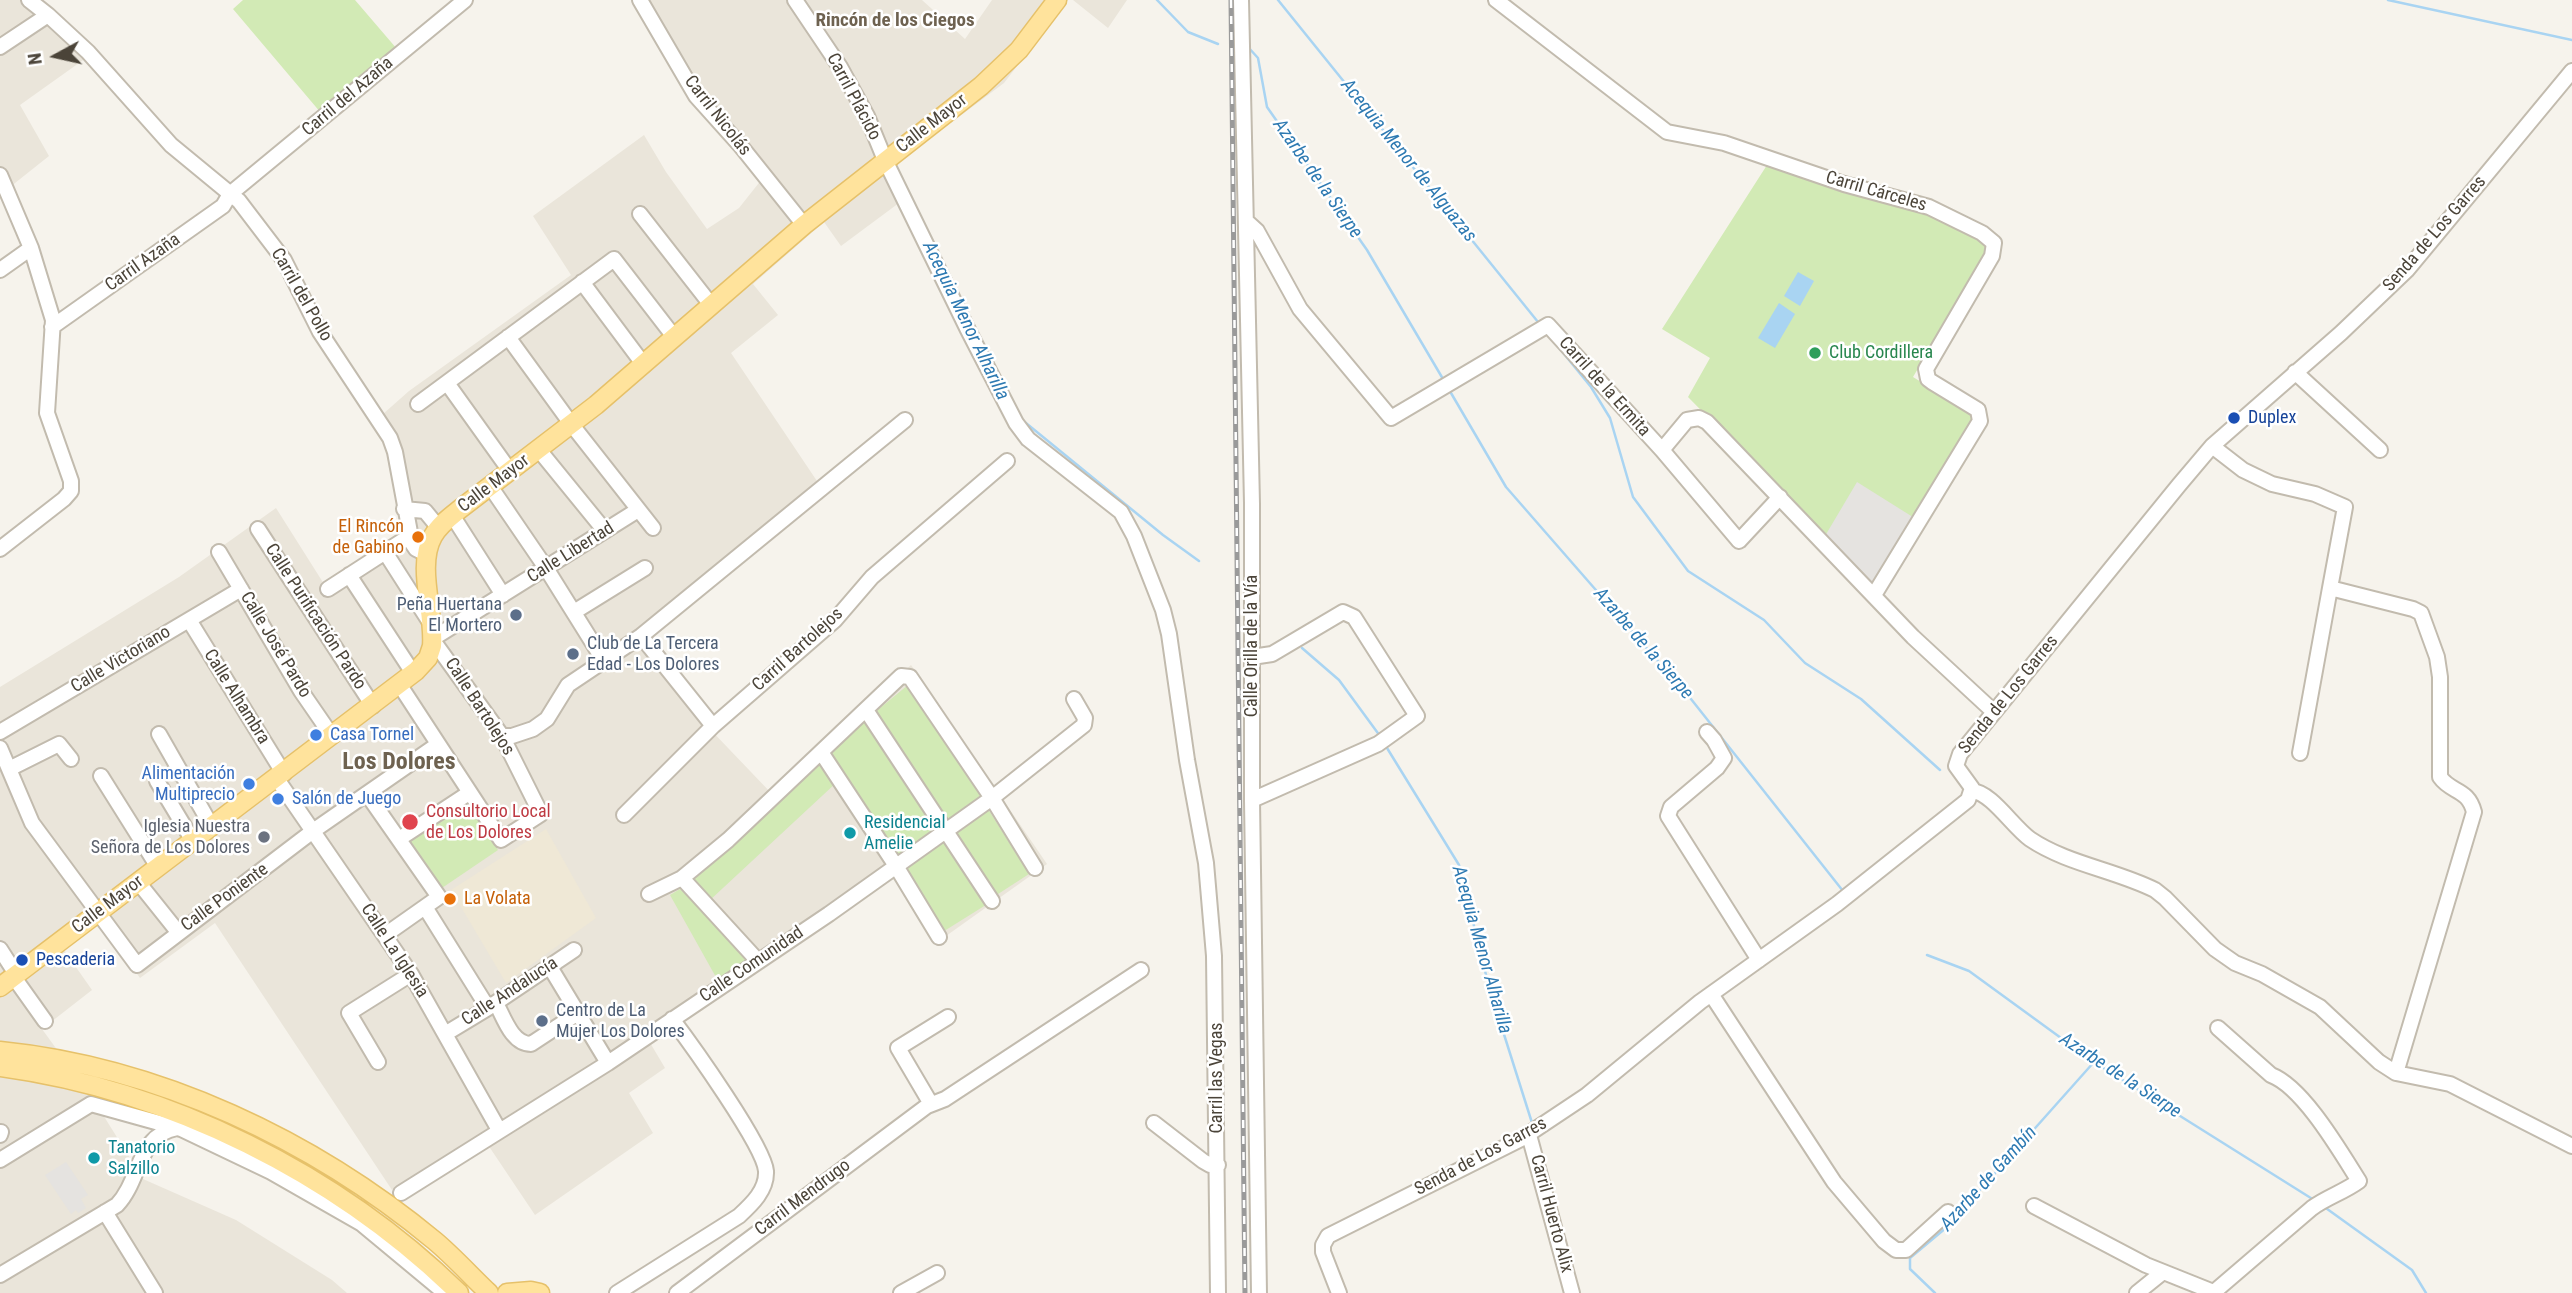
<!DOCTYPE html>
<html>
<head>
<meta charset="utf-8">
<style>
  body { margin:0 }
  #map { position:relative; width:2572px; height:1293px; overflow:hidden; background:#f6f3ec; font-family:"Roboto Condensed",sans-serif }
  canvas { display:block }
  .north { position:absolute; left:21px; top:21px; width:70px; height:70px; -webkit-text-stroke:5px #fff; paint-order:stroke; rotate:262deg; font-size:19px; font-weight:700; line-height:28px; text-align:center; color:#4b4439 }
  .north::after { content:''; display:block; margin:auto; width:24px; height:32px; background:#4b4439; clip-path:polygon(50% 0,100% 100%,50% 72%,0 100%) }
</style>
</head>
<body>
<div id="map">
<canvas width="2572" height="1293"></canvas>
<div class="north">N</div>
</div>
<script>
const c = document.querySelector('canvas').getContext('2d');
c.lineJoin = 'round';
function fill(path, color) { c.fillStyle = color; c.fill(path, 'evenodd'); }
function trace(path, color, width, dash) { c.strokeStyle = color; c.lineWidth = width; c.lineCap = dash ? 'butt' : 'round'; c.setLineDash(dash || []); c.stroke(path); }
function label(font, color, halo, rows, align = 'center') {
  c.font = font + ' "Roboto Condensed",sans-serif'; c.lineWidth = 5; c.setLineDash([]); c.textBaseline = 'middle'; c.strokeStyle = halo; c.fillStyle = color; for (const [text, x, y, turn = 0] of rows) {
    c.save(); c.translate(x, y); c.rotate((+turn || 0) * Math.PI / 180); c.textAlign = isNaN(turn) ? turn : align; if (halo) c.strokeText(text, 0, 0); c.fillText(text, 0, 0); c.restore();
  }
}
fill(new Path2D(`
  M0 0H29L86 58 20 105 49 156 10 187 0 167Z
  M644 0H922L965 39 992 0H1068L1004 83 888 170 907 197 841 246 824 222 753 284 778 315 731 353 821 487 642 636 707 726 773 795 911 665 1047 864 939 941 897 870 649 1041 665 1068 629 1093 653 1133 535 1215 482 1136 392 1190 215 923 140 978 100 923 64 950 92 990 42 1029 95 1102 143 1179 236 1220 332 1280 347 1293H0V687L179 577 276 508 324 584 402 530 385 447 374 422 409 391 571 275 533 216 644 135 666 172 707 229 739 208 762 179 695 104Z
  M1073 0H1127L1108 28Z`), '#eae5da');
fill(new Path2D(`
  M546 829 596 918 506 983 451 890Z`), '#efe8d6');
fill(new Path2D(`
  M243 0H355L397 49 321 113 233 9Z
  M1767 165 1844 193 1893 200 1915 206 1988 241 1990 247 1913 377 1977 416 1916 519 1825 536 1688 397 1710 358 1662 329Z
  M908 685 983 795 948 821 874 713Z
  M864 720 937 828 898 857 828 752Z
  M822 760 837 782 709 901 691 878Z
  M465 800 498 850 439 890 406 837Z
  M988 809 1029 874 995 896 954 834Z
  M946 838 989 903 941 933 902 866Z
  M680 889 751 960 717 979 670 895Z`), '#d2eab5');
fill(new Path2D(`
  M1857 482 1916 519 1874 587 1825 536Z
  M66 1162 88 1195 81 1199 86 1208 78 1213 76 1210 71 1214 45 1175Z`), '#e5e3e0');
fill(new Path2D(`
  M1798 272 1814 281 1800 306 1784 296Z
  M1779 303 1795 314 1775 348 1758 338Z`), '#a9d4f2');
trace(new Path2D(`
  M1157 0 1188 32 1218 44
  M1278 0 1538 322
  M2388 0 2572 40
  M1248 47 1258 58 1267 107 1367 250 1443 379
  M1556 344 1591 387 1610 418 1633 497 1688 571 1764 620 1805 663 1861 699 1940 770
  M1451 393 1506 487 1691 699 1843 891
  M1021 419 1163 535 1199 561
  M1302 648 1339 680 1380 736
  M1387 748 1459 865 1489 987 1533 1126
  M1927 955 1969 971 2094 1062 2314 1200
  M2323 1206 2412 1270 2426 1293
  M1935 1293 1910 1269V1258L1947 1227 2094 1062`), '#a9d4f2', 2.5);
const minor = new Path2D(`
  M640 0 696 96 740 145 804 225
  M795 0 840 67 867 116 885 160 967 328 1016 423 1028 439 1121 512 1134 536 1163 610 1169 634 1187 760 1206 863 1214 956 1218 1293
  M1241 0 1252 503V800L1259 1293
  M1496 0 1667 132 1724 143 1844 184 1929 207 1982 233 1994 243 1992 256 1926 369 1928 379 1932 382 1978 410 1980 421 1874 595
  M48 15 88 52 171 145 239 201 284 260 320 332 390 438 395 452 412 543 416 549 428 555
  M0 47 48 15 29 0
  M0 175 31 248 53 320 47 413 71 481V491L64 499 0 549
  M640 214 712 306
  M1246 221 1257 231 1300 309 1391 418 1548 325 1662 450 1687 420 1699 418 1707 422 1913 637 1994 712
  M0 270 31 248
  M582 282 644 365
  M52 327 223 206 230 194 465 0
  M508 337 572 425 653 528
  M2295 372 2380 450
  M447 383 510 471
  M418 404 614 259 675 338
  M2212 446 2243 470 2272 484 2315 494 2345 507 2330 588 2413 609 2421 613 2437 657 2440 677V777C2451 793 2468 788 2474 812L2396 1073
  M539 450 605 531
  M1662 450 1739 541 1780 497
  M490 486 546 568 604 661
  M404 509 425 511 439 528
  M452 515 503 595
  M258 529 373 706
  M219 552 301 691 332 736
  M385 552 431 624
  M349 575 413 673
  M328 589 410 536
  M574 612 645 568
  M189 620 284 774
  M641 636 713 726
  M1252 657 1272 654 1343 612 1354 617 1417 716 1378 744 1252 800
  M399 684 501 840 541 814 502 736 432 639 638 510
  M866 710 992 901
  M0 732 241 589
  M1707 732 1714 740 1724 758 1717 768 1671 807 1668 816 1759 960
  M159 734 212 827
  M502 736H512L533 729 547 719 568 685 641 636 905 420
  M0 748 32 823 137 965 313 831 437 745
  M821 752 896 866 939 937
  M2300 753 2330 588
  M9 769 59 744 71 759
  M101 776 158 867
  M277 779 411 974 499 1130
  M157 781 193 841
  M1972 791C1991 792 2013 827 2030 839 2067 864 2115 870 2155 890L2165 898 2215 949 2235 963 2262 974 2320 1007 2379 1062 2396 1073 2450 1084 2572 1146
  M367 794 439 897 385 935
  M624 815 713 726 835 620 872 577 1007 461
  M399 839 469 793
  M682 878 758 961
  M138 882 178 932
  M649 894 682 878 728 840 901 676 910 677 992 798 1035 868
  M425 907 488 1008
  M0 949 16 974
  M550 967 608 1063
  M13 976 45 1021
  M1711 994 1834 1182 1884 1241 1896 1250H1906L1948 1212
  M496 1003C504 1018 512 1044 531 1044L578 1013
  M445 1034 488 1008 574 950
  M378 1062 349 1013 411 974
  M931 1104 898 1048 948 1017
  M1154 1123 1203 1161 1210 1165H1218
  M0 1135 1 1132
  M1529 1135 1572 1293
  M0 1160 91 1104 181 1129 271 1172 362 1224 445 1293
  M401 1193 608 1063 829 914 992 798 1084 725 1085 718 1074 699
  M2034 1206 2146 1265 2216 1293
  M105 1212 155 1293
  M0 1275 117 1205C141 1180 137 1135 177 1128
  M2214 1292 2312 1208C2327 1197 2344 1192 2359 1181 2340 1151 2303 1087 2271 1075L2218 1028
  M617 1293 739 1216C752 1204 767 1190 766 1171 764 1146 691 1044 672 1019
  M677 1293 927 1106 945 1099 1141 970
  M901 1293 937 1273
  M1339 1293 1323 1252V1245L1328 1236 1521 1139 1587 1095 1700 1002 1837 904 1968 800 1972 788 1956 766 1960 754 2179 485 2212 446 2341 333 2407 270 2572 71
  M2137 1293 2163 1272`);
const major = new Path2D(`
  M0 987 416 671 428 658 432 646C435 613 416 566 433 536 439 525 450 517 460 509L596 405 804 225 981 86 1019 50 1057 0
  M0 1051C159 1067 313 1140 435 1241 454 1257 471 1276 489 1293
  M0 1067C170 1090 337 1174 459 1293
  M507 1293 531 1291 540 1293`);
trace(minor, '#c2bbae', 18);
trace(major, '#e6c16a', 21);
trace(minor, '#fff', 14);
trace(major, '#ffe39c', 18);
const rail = new Path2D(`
  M1231 0 1245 1293`);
trace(rail, '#9a9a9a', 5);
trace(rail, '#fff', 2.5, [8]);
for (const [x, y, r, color] of [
  [1815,353,7,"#2e9e5b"],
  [2234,418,7,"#1a4fb4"],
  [418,537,7,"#e8710a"],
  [516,615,7,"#5c6f8a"],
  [573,654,7,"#5c6f8a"],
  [316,735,7,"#3f7fe0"],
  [249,784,7,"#3f7fe0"],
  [278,799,7,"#3f7fe0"],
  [410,822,9,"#e0444e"],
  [850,833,7,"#0f9aa8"],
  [264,837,7,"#6b7280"],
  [450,899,7,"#e8710a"],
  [22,960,7,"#1a4fb4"],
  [542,1021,7,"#5c6f8a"],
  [94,1158,7,"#0f9aa8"]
]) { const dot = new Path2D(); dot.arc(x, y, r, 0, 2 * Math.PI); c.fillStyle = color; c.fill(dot); trace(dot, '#fff', 2.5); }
label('18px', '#4b4439', '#fff', [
  ["Carril del Azaña",348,97,-40],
  ["Carril Plácido",853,97,62],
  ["Carril Nicolás",717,116,52],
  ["Calle Mayor",932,124,-38],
  ["Carril Cárceles",1876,192,16],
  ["Senda de Los Garres",2435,234,-49],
  ["Carril Azaña",143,263,-35],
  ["Carril del Pollo",301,295,60],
  ["Carril de la Ermita",1604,387,48],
  ["Calle Mayor",494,484,-37],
  ["Calle Libertad",571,553,-32],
  ["Calle Purificación Pardo",315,617,57],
  ["Calle José Pardo",275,645,59],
  ["Calle Orilla de la Vía",1252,646,-90],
  ["Carril Bartolejos",798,650,-42],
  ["Calle Victoriano",121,660,-31],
  ["Senda de Los Garres",2009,695,-51],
  ["Calle Alhambra",236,697,58],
  ["Calle Bartolejos",479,707,57],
  ["Calle Poniente",225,898,-36],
  ["Calle Mayor",108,905,-37],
  ["Calle La Iglesia",394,951,57],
  ["Calle Comunidad",752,965,-34],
  ["Calle Andalucía",510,992,-33],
  ["Carril las Vegas",1217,1078,-90],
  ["Senda de Los Garres",1481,1157,-28],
  ["Carril Mendrugo",803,1198,-37],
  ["Carril Huerto Alix",1551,1214,75]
]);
label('18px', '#27864d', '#fff', [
  ["Club Cordillera",1829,353]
], 'left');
label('18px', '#164399', '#fff', [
  ["Duplex",2248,418],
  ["Pescaderia",36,960]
], 'left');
label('18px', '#c56008', '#fff', [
  ["El Rincón",404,527],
  ["de Gabino",404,548],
  ["La Volata",464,899,"left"]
], 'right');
label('18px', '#4e5e75', '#fff', [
  ["Peña Huertana",502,605,"right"],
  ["El Mortero",502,626,"right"],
  ["Club de La Tercera",587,644],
  ["Edad - Los Dolores",587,665],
  ["Centro de La",556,1011],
  ["Mujer Los Dolores",556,1032]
], 'left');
label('18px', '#366cbe', '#fff', [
  ["Casa Tornel",330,735],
  ["Alimentación",235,774,"right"],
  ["Multiprecio",235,795,"right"],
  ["Salón de Juego",292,799]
], 'left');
label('18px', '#be3a42', '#fff', [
  ["Consultorio Local",426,812],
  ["de Los Dolores",426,833]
], 'left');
label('18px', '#0d838f', '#fff', [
  ["Residencial",864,823],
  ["Amelie",864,844],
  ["Tanatorio",108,1148],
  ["Salzillo",108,1169]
], 'left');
label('18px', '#5b616d', '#fff', [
  ["Iglesia Nuestra",250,827],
  ["Señora de Los Dolores",250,848]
], 'right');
label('bold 19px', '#6e6250', '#fff', [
  ["Rincón de los Ciegos",895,21]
]);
label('italic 19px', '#2e7ab2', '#fff', [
  ["Acequia Menor de Alguazas",1408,161,51],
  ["Azarbe de la Sierpe",1317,179,55],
  ["Acequia Menor Alharilla",965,321,64],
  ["Azarbe de la Sierpe",1643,644,49],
  ["Acequia Menor Alharilla",1481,950,74],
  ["Azarbe de la Sierpe",2120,1076,33],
  ["Azarbe de Gambín",1989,1179,-48]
]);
label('bold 24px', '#6e6250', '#fff', [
  ["Los Dolores",399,763]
]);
</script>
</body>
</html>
